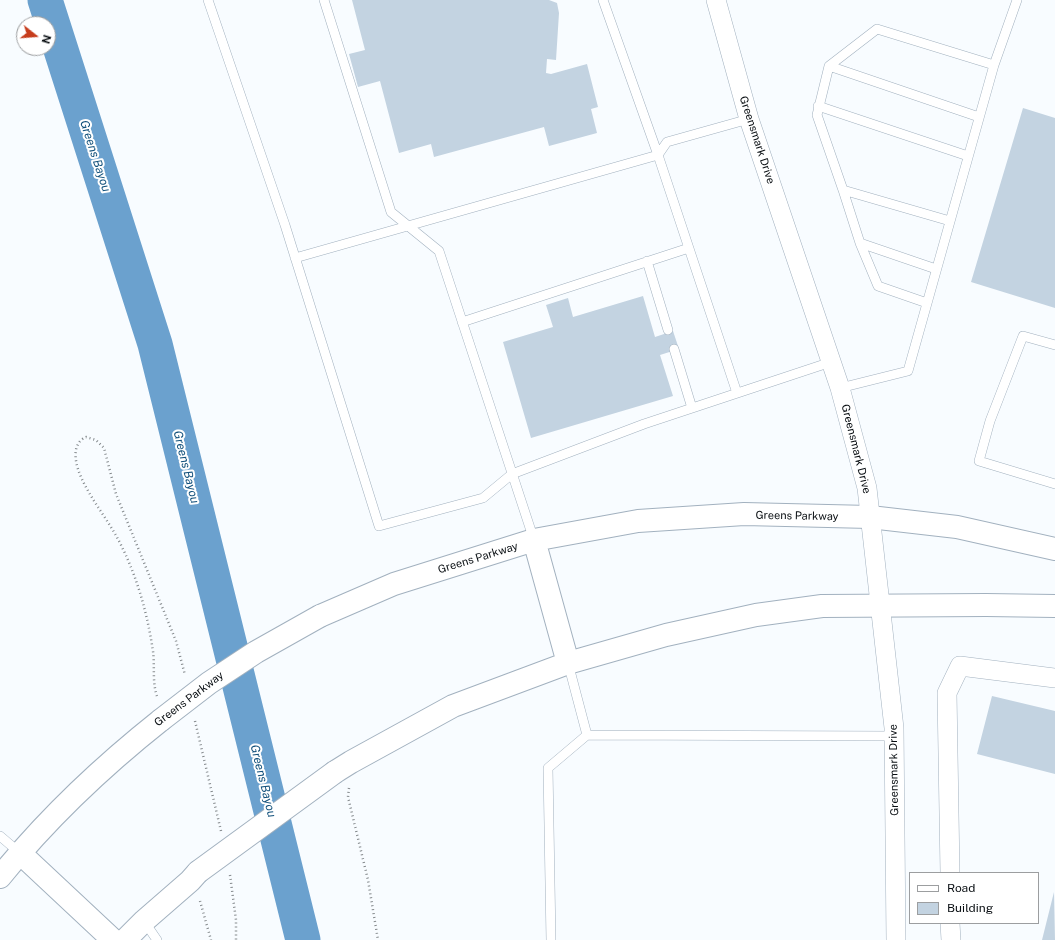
<!DOCTYPE html>
<html>
<head>
<meta charset="utf-8">
<style>
  body { margin:0 }
  #map { position:relative; width:1055px; height:940px; overflow:hidden; background:#f8fcff; font-family:"Public Sans",sans-serif }
  canvas { display:block }
  .legend { position:absolute; left:909px; top:872px; width:130px; height:52px; box-sizing:border-box; background:#fff; border:1px solid #9c9ea0; margin:0; padding:5px 7px; list-style:none; font-size:12px; color:#080d11 }
  .legend li { display:flex; align-items:center; gap:8px; height:20px }
  .legend b { width:20px; border:1px solid #9c9ea0 }
  .north { position:absolute; left:16px; top:16px; width:40px; height:40px; box-sizing:border-box; background:#fff; border:1px solid #9c9ea0; border-radius:50%; rotate:107deg; font-size:11px; font-weight:700; line-height:16px; text-align:center; color:#080d11 }
  .north::after { content:''; display:block; margin:auto; width:14px; height:18px; background:#c63c1c; clip-path:polygon(50% 0,100% 100%,50% 72%,0 100%) }
</style>
</head>
<body>
<div id="map">
<canvas width="1055" height="940"></canvas>
<ul class="legend">
<li><b style="height:5px;background:#fff"></b>Road</li>
<li><b style="height:11px;background:#c3d3e1"></b>Building</li>
</ul>
<div class="north">N</div>
</div>
<script>
const c = document.querySelector('canvas').getContext('2d');
c.lineJoin = 'round';
function trace(path, color, width, dash) { c.strokeStyle = color; c.lineWidth = width; c.lineCap = dash ? 'butt' : 'round'; c.setLineDash(dash || []); c.stroke(path); }
function fill(path, color) { c.fillStyle = color; c.fill(path, 'evenodd'); }
function label(font, color, halo, rows, align = 'center') {
  c.font = font + ' "Public Sans",sans-serif'; c.lineWidth = 4; c.setLineDash([]); c.textBaseline = 'middle'; c.strokeStyle = halo; c.fillStyle = color; for (const [text, x, y, turn = 0] of rows) {
    c.save(); c.translate(x, y); c.rotate((+turn || 0) * Math.PI / 180); c.textAlign = isNaN(turn) ? turn : align; if (halo) c.strokeText(text, 0, 0); c.fillText(text, 0, 0); c.restore();
  }
}
trace(new Path2D(`
  M45 0 155 344 303 940`), '#6ba1ce', 35);
fill(new Path2D(`
  M352 0H549L557 3 559 13 556 60 547 59 546 73 551 74 587 64 598 107 591 109 597 133 549 146 544 127 434 157 431 144 399 153 380 81 358 87 349 54 365 50Z
  M1023 108 1055 118V308L971 282Z
  M643 296 655 337 673 331 679 349 660 355 673 396 531 438 503 342 553 327 546 305 568 298 573 317Z
  M992 696 1055 711V774L977 754Z
  M1054 892 1055 940H1042Z`), '#c3d3e1');
const service = new Path2D(`
  M208 0 285 225 379 526 483 498 512 474 644 424 831 362
  M324 0 391 212 439 251 534 540
  M829 66 979 117
  M818 106 968 156
  M843 190 950 221
  M860 243 936 269
  M295 258 658 155 603 0
  M647 261 668 330
  M927 303 878 286 860 243 843 190 817 115 829 66 877 29 994 65
  M462 322 689 248
  M1055 345 1023 336 990 421 979 461 1055 484
  M674 349 692 408
  M840 388 908 371 994 65 1017 0
  M737 393 658 155 667 142 749 119
  M587 735 894 736
  M0 836 20 853
  M144 921 157 940
  M551 940 548 768 587 735 568 663`);
const minor = new Path2D(`
  M716 0 749 119 840 388 867 488 894 728 896 940
  M950 873 947 693 960 666 1055 678
  M950 923 951 940`);
const tertiary = new Path2D(`
  M534 540 568 663
  M320 616 394 584 534 540 638 521 744 514 870 517 957 527 1055 549
  M335 772 351 762 453 706 568 663 666 635 756 615 822 606 986 605 1055 606
  M20 853 113 940
  M0 877C46 820 103 766 161 720
  M125 940 144 921 190 881 198 872`);
trace(service, '#a2b1bf', 10);
trace(minor, '#a2b1bf', 20);
trace(tertiary, '#a2b1bf', 24);
trace(new Path2D(`
  M157 696C152 682 155 666 153 651 147 612 137 576 119 541 107 518 88 496 79 472 76 464 73 450 79 443 80 440 84 438 86 437L96 440 104 448 116 494 176 641 185 675
  M195 721 221 831
  M349 788 348 797 368 880 378 940
  M230 875 236 920V940
  M200 901 211 940`), '#868b8e', 2.5, [1, 3]);
trace(service, '#fff', 9);
trace(minor, '#fff', 19);
trace(tertiary, '#fff', 22);
const tertiaryBridge = new Path2D(`
  M161 720 209 683 256 652 320 616
  M198 872 335 772`);
trace(tertiaryBridge, '#a2b1bf', 24, []);
trace(tertiaryBridge, '#fff', 22);
label('11px', '#080d11', '#fff', [
  ["Greensmark Drive",757,140,72],
  ["Greensmark Drive",856,449,76],
  ["Greens Parkway",797,516,1],
  ["Greens Parkway",478,558,-17],
  ["Greens Parkway",189,699,-37],
  ["Greensmark Drive",894,770,-91]
]);
label('italic 12px', '#11507b', '#fff', [
  ["Greens Bayou",95,156,72],
  ["Greens Bayou",186,467,76],
  ["Greens Bayou",263,781,76]
]);
</script>
</body>
</html>
